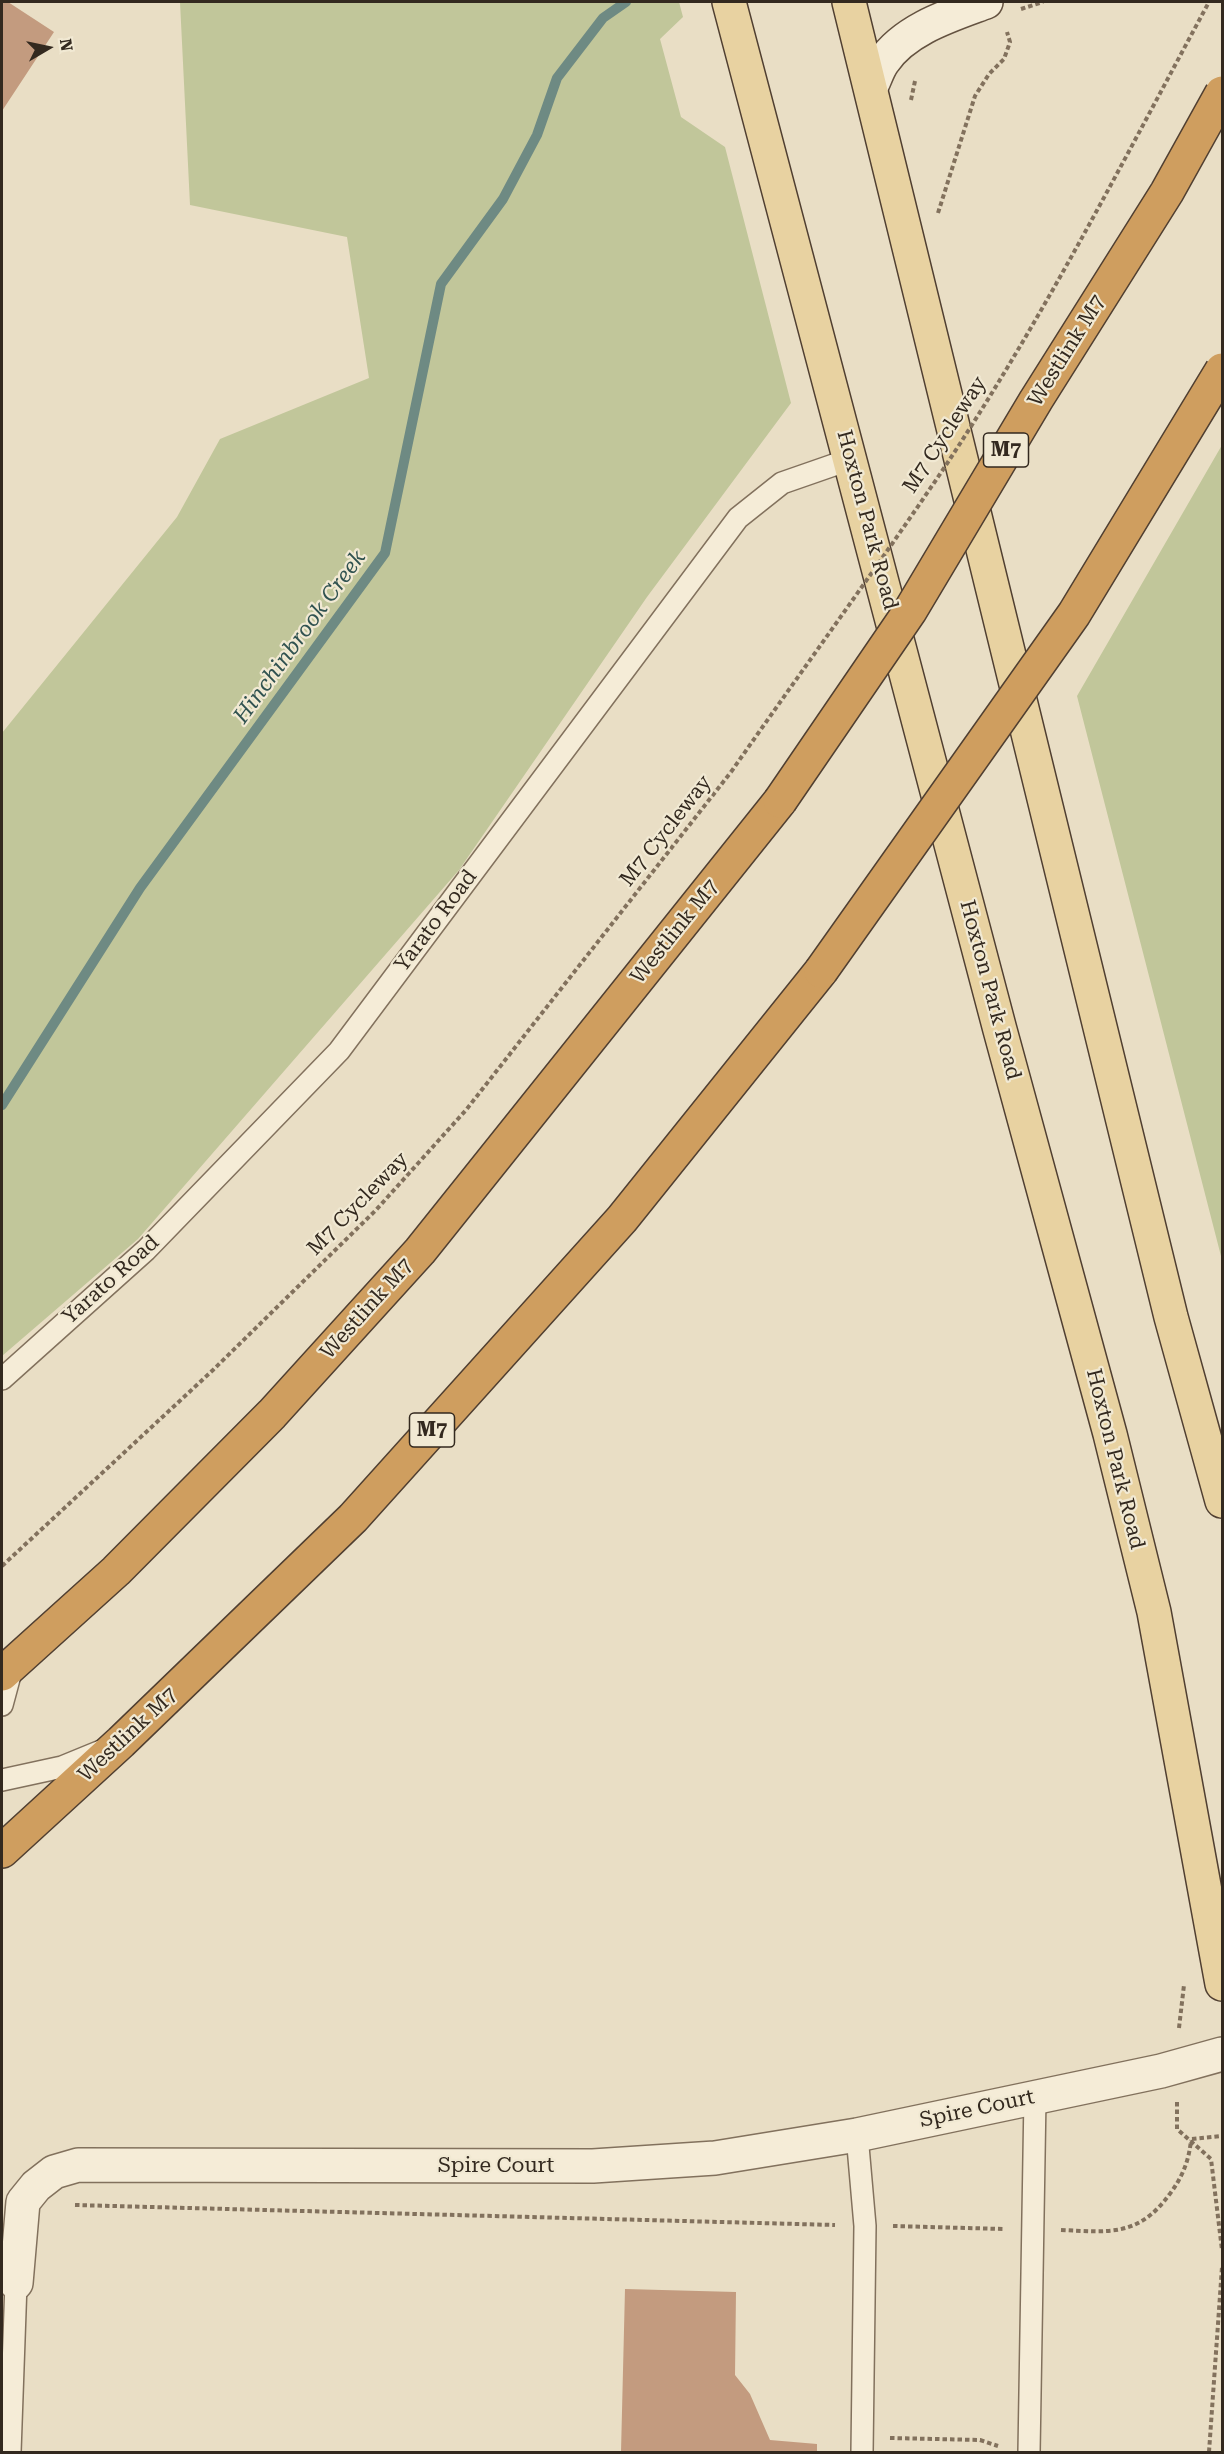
<!DOCTYPE html>
<html>
<head>
<meta charset="utf-8">
<style>
  body { margin:0 }
  #map { position:relative; width:1224px; height:2454px; overflow:hidden; background:#e9dec5; font-family:"Roboto Serif",serif }
  canvas { display:block }
  .frame { position:absolute; inset:0; border:3px solid #33291f; pointer-events:none }
  .north { position:absolute; left:18px; top:18px; width:60px; height:60px; -webkit-text-stroke:4px #f1e9d3; paint-order:stroke; rotate:81deg; font-size:16px; font-weight:700; line-height:24px; text-align:center; color:#33291f }
  .north::after { content:''; display:block; margin:auto; width:21px; height:27px; background:#33291f; clip-path:polygon(50% 0,100% 100%,50% 72%,0 100%) }
</style>
</head>
<body>
<div id="map">
<canvas width="1224" height="2454"></canvas>
<div class="frame"></div>
<div class="north">N</div>
</div>
<script>
const c = document.querySelector('canvas').getContext('2d');
c.lineJoin = 'round';
function fill(path, color) { c.fillStyle = color; c.fill(path, 'evenodd'); }
function trace(path, color, width, dash) { c.strokeStyle = color; c.lineWidth = width; c.lineCap = dash ? 'butt' : 'round'; c.setLineDash(dash || []); c.stroke(path); }
function label(font, color, halo, rows, align = 'center') {
  c.font = font + ' "Roboto Serif",serif'; c.lineWidth = 4.5; c.setLineDash([]); c.textBaseline = 'middle'; c.strokeStyle = halo; c.fillStyle = color; for (const [text, x, y, turn = 0] of rows) {
    c.save(); c.translate(x, y); c.rotate((+turn || 0) * Math.PI / 180); c.textAlign = isNaN(turn) ? turn : align; if (halo) c.strokeText(text, 0, 0); c.fillText(text, 0, 0); c.restore();
  }
}
fill(new Path2D(`
  M180 2H679L683 17 660 39 681 117 725 147 791 403 647 597 459 870 138 1239 2 1356V733L177 517 220 439 369 378 347 237 190 205Z
  M1222 445V1260L1077 696Z`), '#c1c69a');
trace(new Path2D(`
  M2 1105 140 888 385 553 441 284 503 199 537 135 557 78 603 18 626 2`), '#6e8a83', 10);
fill(new Path2D(`
  M2 2H8L54 32 2 111Z
  M625 2289 736 2292 735 2375 750 2394 770 2440 817 2444V2452H621Z`), '#c39b7f');
const service = new Path2D(`
  M2 1379 146 1250 339 1051 738 518 782 483 851 459
  M2 1705 13 1664
  M2 1780 62 1767 101 1751
  M857 2135 865 2226 862 2452
  M10 2452 16 2283
  M1029 2452 1035 2097`);
const minor = new Path2D(`
  M16 2283 23 2202 36 2186 54 2172 78 2165 593 2166 715 2158 857 2135 1161 2071 1222 2054`);
const secondary = new Path2D(`
  M871 87C875 79 878 69 883 62 905 29 951 15 986 2`);
const primary = new Path2D(`
  M729 2 1000 1030 1110 1434 1154 1612 1222 1984
  M849 2 1171 1317 1222 1501`);
const motorway = new Path2D(`
  M2 1674 116 1571 272 1414 420 1251 780 801
  M2 1851 121 1742 353 1518 622 1219 821 971`);
trace(service, '#82715d', 24);
trace(minor, '#82715d', 36);
trace(secondary, '#645240', 36);
trace(primary, '#503f31', 36);
trace(motorway, '#503f31', 36);
trace(new Path2D(`
  M1021 9 1043 2
  M911 100 915 81
  M938 213 975 96 989 74 1004 59 1010 42 1007 32
  M2 1566 213 1370 376 1210 466 1110 731 772
  M1179 2028 1184 1985
  M1177 2102V2129L1211 2159 1222 2250
  M1192 2139 1222 2136
  M75 2205 835 2225
  M893 2226 1003 2229
  M1061 2230C1109 2232 1138 2237 1169 2195 1182 2178 1189 2161 1191 2140
  M890 2438 980 2440 998 2446
  M1209 2452 1222 2267`), '#82715d', 4, [4.5, 3]);
trace(service, '#f5ecd7', 21);
trace(minor, '#f5ecd7', 33);
trace(secondary, '#f5ecd7', 33);
trace(primary, '#e8d2a1', 33);
trace(motorway, '#cf9e5f', 33);
const motorwayBridge = new Path2D(`
  M780 801 910 611 1036 400 1167 192 1222 93
  M821 971 1074 614 1222 370`);
trace(motorwayBridge, '#503f31', 36, []);
trace(new Path2D(`
  M731 772C800 673 871 576 938 477 1040 325 1123 161 1209 2`), '#82715d', 4, [4.5, 3]);
trace(motorwayBridge, '#cf9e5f', 33);
for (const [x, y, w] of [
  [1006,450,45],
  [432,1430,45]
]) { const box = new Path2D(); box.roundRect(x - w / 2, y - 17, w, 34, 4.5); c.fillStyle = '#f1e9d3'; c.fill(box); trace(box, '#33291f', 1.5); }
label('bold 20px', '#33291f', null, [
  ["M7",1006,450],
  ["M7",432,1430]
]);
label('21px', '#33291f', '#f1e9d3', [
  ["Westlink M7",1067,351,-58],
  ["M7 Cycleway",945,435,-57],
  ["Hoxton Park Road",867,520,75],
  ["M7 Cycleway",666,831,-52],
  ["Yarato Road",436,921,-53],
  ["Westlink M7",675,932,-51],
  ["Hoxton Park Road",990,990,75],
  ["M7 Cycleway",358,1204,-46],
  ["Yarato Road",111,1280,-42],
  ["Westlink M7",367,1309,-48],
  ["Hoxton Park Road",1115,1459,76],
  ["Westlink M7",128,1735,-43],
  ["Spire Court",977,2109,-12],
  ["Spire Court",496,2166]
]);
label('italic 22px', '#305250', '#f1e9d3', [
  ["Hinchinbrook Creek",300,637,-54]
]);
</script>
</body>
</html>
